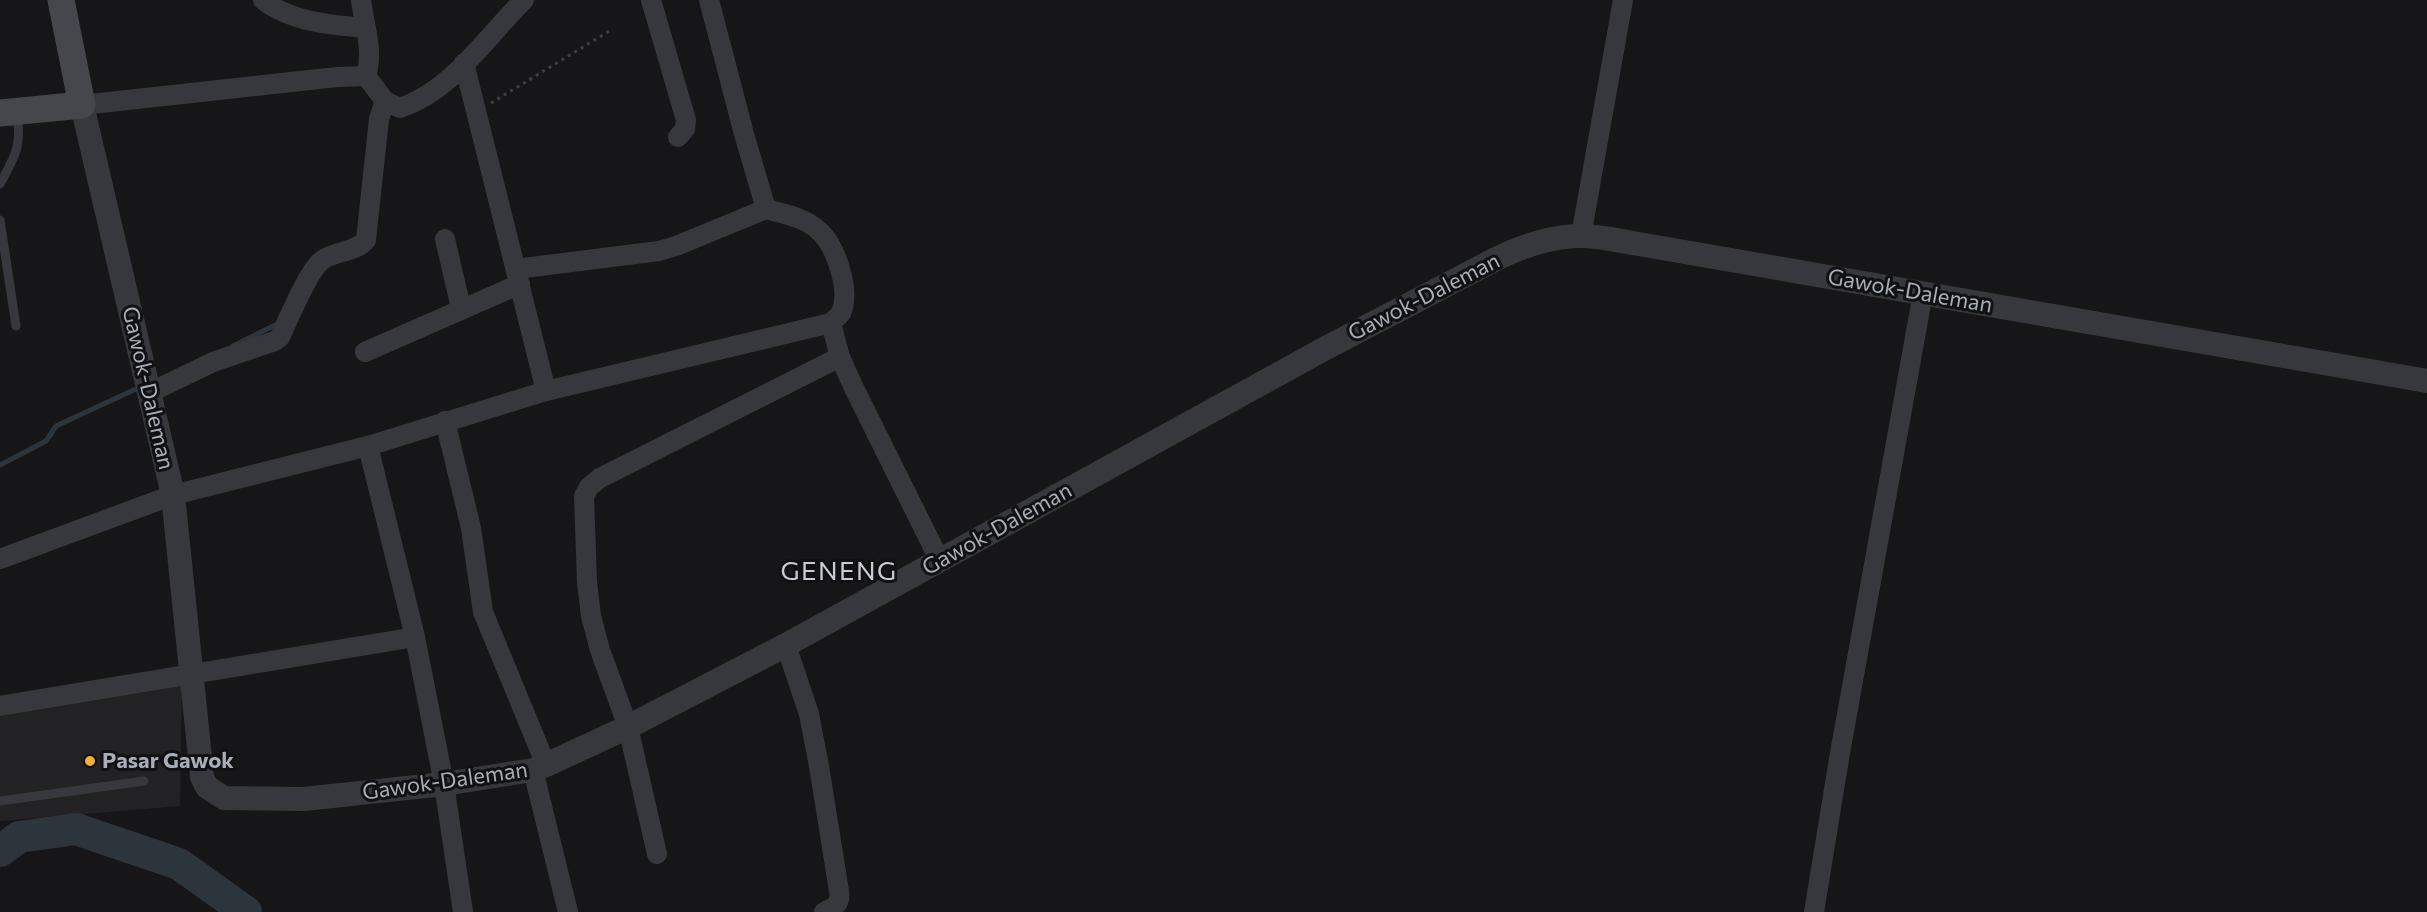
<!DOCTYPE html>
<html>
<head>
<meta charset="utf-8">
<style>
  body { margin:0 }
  canvas { display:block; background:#161618 }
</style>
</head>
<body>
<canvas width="2427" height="912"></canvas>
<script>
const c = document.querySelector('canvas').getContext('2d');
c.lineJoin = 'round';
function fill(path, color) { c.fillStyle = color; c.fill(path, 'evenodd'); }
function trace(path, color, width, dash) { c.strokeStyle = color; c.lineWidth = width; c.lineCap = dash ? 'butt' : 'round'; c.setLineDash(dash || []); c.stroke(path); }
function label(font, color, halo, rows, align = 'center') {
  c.font = font + ' Commissioner,sans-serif'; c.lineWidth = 6; c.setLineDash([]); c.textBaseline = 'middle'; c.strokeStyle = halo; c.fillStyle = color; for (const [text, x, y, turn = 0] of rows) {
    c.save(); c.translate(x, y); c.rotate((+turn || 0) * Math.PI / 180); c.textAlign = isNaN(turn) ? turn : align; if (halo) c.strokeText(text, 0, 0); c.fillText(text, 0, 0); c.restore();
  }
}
fill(new Path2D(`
  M182 679 180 806 0 821V716Z`), '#222225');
trace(new Path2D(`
  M233 346 281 322
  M0 465 46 441 56 426 138 388`), '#2c353c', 5);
trace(new Path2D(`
  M0 851 19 837 76 829 179 864 246 912`), '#2c353c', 32);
trace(new Path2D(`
  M491 103 611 30`), '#3d3f44', 3, [3, 4.5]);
trace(new Path2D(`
  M0 184C15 156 22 147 17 114
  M0 220 16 326
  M0 801 144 781`), '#37383d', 9);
trace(new Path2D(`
  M263 0C291 22 331 25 365 28
  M361 0C364 24 374 52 366 76L385 101 400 108C452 91 486 37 524 0
  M651 0 686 120 685 129 678 137
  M464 63 546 391
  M82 105 337 77 366 76
  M1581 236 1623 0
  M445 239 461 308
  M516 269 659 251 676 246 766 209 744 134 709 0
  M831 323 840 357 853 386 940 561
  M365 352 520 284
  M149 393 213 362 275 341 280 337C288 320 310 266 324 259 337 251 356 252 366 240L379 119 385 101
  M445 421 471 528 483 612 546 765
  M368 446 415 637 444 784 463 912
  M0 559 173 495 368 446 546 391 831 323C834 320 839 316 841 313 851 291 836 245 818 230 804 217 784 214 766 209
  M786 645 809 714 819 766 839 891C841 904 835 907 824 912
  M0 706 415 637
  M533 770 568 912
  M657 854 628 727 600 650 591 616 587 582 584 496 589 487 600 478 840 357
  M1814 912 1840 753 1923 293`), '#37383d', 20);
trace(new Path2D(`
  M82 105 173 495 202 777 207 787 224 798 304 799 444 784 533 770 546 765 628 727 786 645 1324 349 1498 258C1523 246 1552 236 1581 236 1598 236 1616 240 1633 243L2427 381`), '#37383d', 24);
trace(new Path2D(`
  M0 113 82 105 61 0`), '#45474d', 27);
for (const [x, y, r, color] of [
  [90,761,6,"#f2b134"]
]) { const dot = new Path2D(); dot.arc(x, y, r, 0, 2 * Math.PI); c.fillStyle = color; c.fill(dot); trace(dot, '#111113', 2); }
label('22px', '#a8adb8', '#111113', [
  ["Gawok-Daleman",1910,291,10],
  ["Gawok-Daleman",1424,297,-27],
  ["Gawok-Daleman",148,388,77],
  ["Gawok-Daleman",997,529,-29],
  ["Gawok-Daleman",445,781,-8]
]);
label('bold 22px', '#a8adb8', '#111113', [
  ["Pasar Gawok",102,761]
], 'left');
c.letterSpacing = '1.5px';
label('26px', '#c9ccd4', '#111113', [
  ["GENENG",839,571]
]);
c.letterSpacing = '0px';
</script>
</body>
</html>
